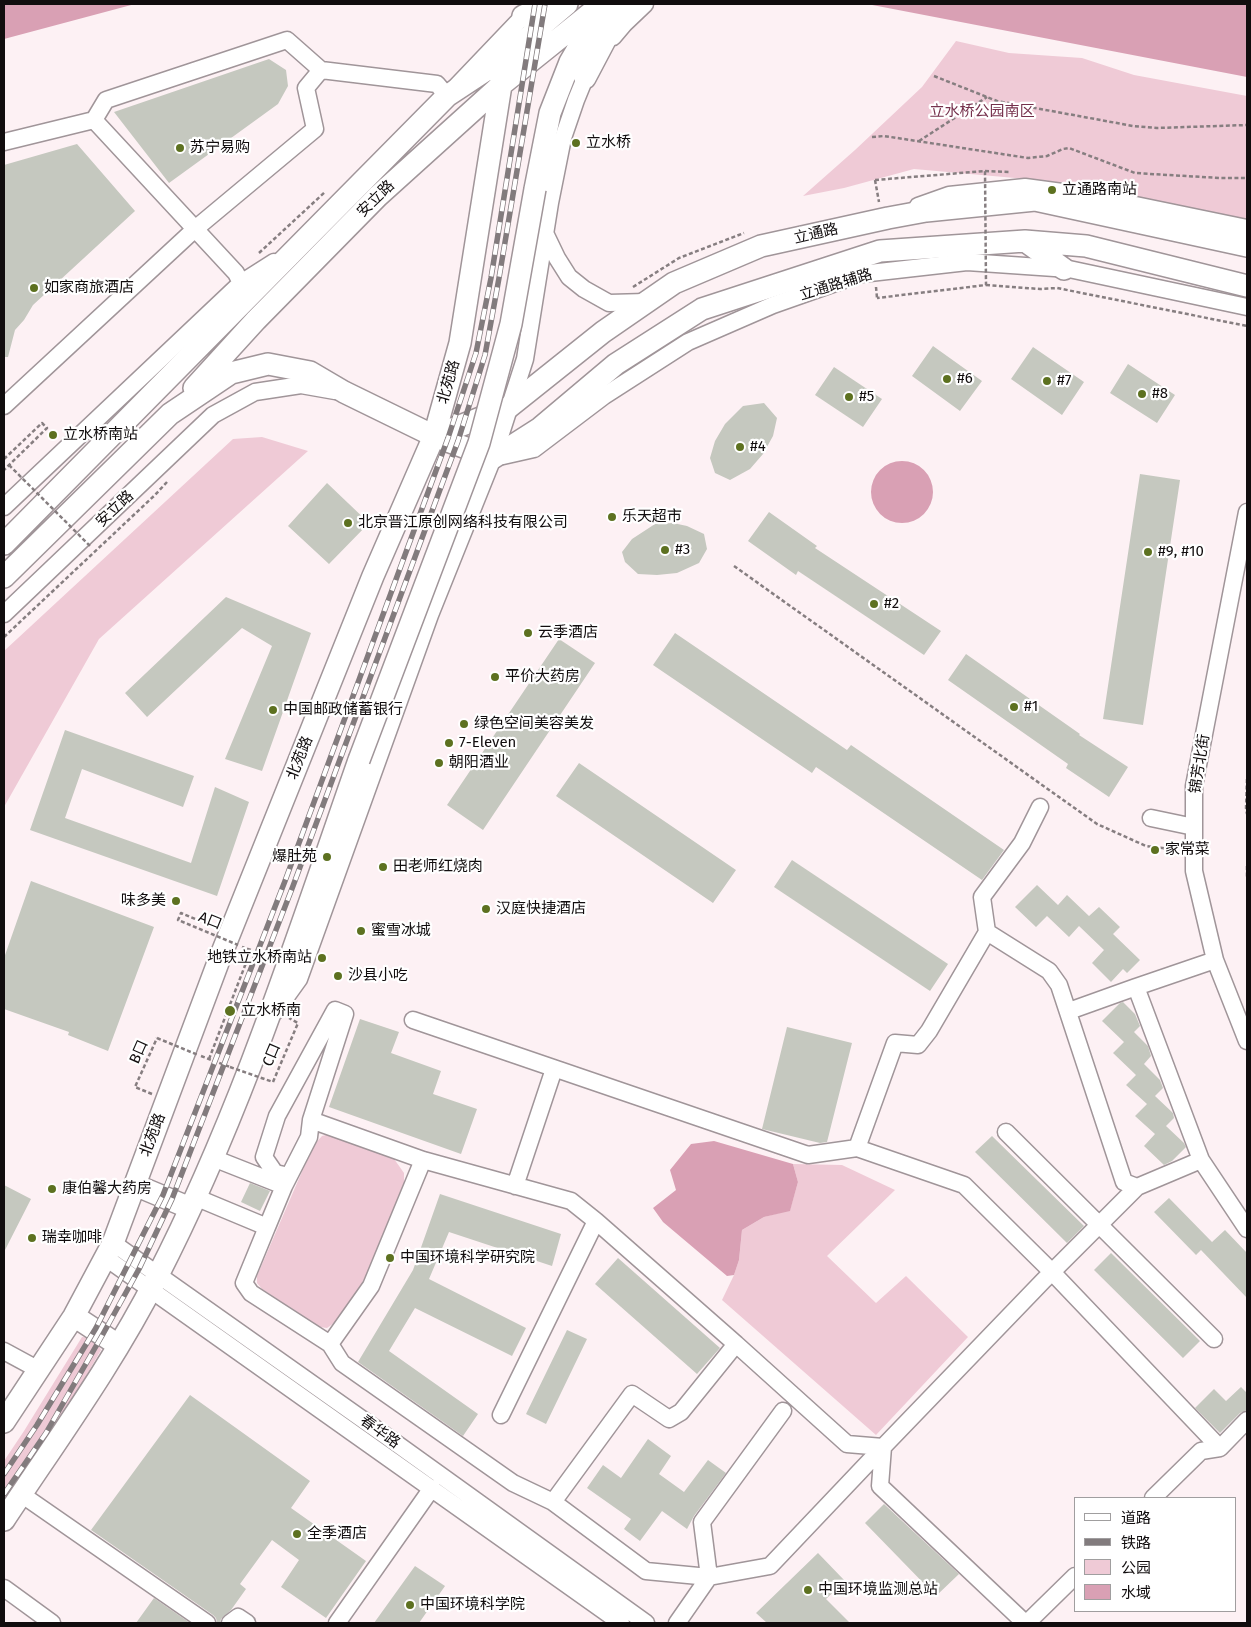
<!DOCTYPE html>
<html>
<head>
<meta charset="utf-8">
<style>
  body { margin:0 }
  #map { position:relative; width:1251px; height:1627px; overflow:hidden; background:#fdf1f4; font-family:"Fira Sans","Noto Sans SC",sans-serif }
  canvas { display:block }
  .frame { position:absolute; inset:0; border:5px solid #110d0e; pointer-events:none }
  .legend { position:absolute; left:1074px; top:1497px; width:162px; height:115px; box-sizing:border-box; background:#fff; border:1px solid #a09e9f; margin:0; padding:6px 9px; list-style:none; font-size:15px; color:#110d0e }
  .legend li { display:flex; align-items:center; gap:10px; height:25px }
  .legend b { width:25px; border:1px solid #a09e9f }
</style>
</head>
<body>
<div id="map">
<canvas width="1251" height="1627"></canvas>
<div class="frame"></div>
<ul class="legend">
<li><b style="height:6px;background:#fff"></b>道路</li>
<li><b style="height:6px;background:#827b7d"></b>铁路</li>
<li><b style="height:14px;background:#efcad6"></b>公园</li>
<li><b style="height:14px;background:#d9a0b4"></b>水域</li>
</ul>
</div>
<script>
const c = document.querySelector('canvas').getContext('2d');
c.lineJoin = 'round';
function fill(path, color) { c.fillStyle = color; c.fill(path, 'evenodd'); }
function trace(path, color, width, dash) { c.strokeStyle = color; c.lineWidth = width; c.lineCap = dash ? 'butt' : 'round'; c.setLineDash(dash || []); c.stroke(path); }
function label(font, color, halo, rows, align = 'center') {
  c.font = font + ' "Fira Sans","Noto Sans SC",sans-serif'; c.lineWidth = 4.5; c.setLineDash([]); c.textBaseline = 'middle'; c.strokeStyle = halo; c.fillStyle = color; for (const [text, x, y, turn = 0] of rows) {
    c.save(); c.translate(x, y); c.rotate((+turn || 0) * Math.PI / 180); c.textAlign = isNaN(turn) ? turn : align; if (halo) c.strokeText(text, 0, 0); c.fillText(text, 0, 0); c.restore();
  }
}
fill(new Path2D(`
  M956 41 1009 53 1082 58 1134 75 1247 96V221L1167 208 1077 185 1049 181 914 169 844 188 803 196 855 150 922 87Z
  M262 437 308 451 99 639 4 807V651L233 439Z
  M330 1134 392 1156 404 1173V1185C389 1220 360 1309 327 1328L320 1327 262 1289 257 1283V1276L313 1146 322 1136Z
  M793 1164 842 1165 895 1190 827 1256 876 1303 906 1276 968 1337 876 1435 722 1300 734 1275 739 1260 742 1230 764 1217 790 1210 798 1182Z
  M82 1337 95 1338 101 1350 71 1402 4 1504V1461L24 1431Z`), '#efcad6');
fill(new Path2D(`
  M4 4H135L4 39Z
  M867 4H1247V77Z
  M871 492a31 31 0 1 1 62 0a31 31 0 1 1-62 0Z
  M714 1141 793 1164 798 1182 790 1211 764 1217 742 1230 739 1260 734 1275 727 1276 663 1222 653 1208 676 1190 670 1170 691 1144Z`), '#d9a0b4');
fill(new Path2D(`
  M269 59 286 70 288 86 278 104 169 183 114 112Z
  M77 144 135 211 33 305 24 320 15 330 8 357H4V165Z
  M933 346 982 381 960 411 912 376Z
  M1033 347 1084 382 1062 415 1011 379Z
  M1128 364 1175 395 1157 423 1110 393Z
  M834 367 882 399 863 427 815 395Z
  M764 403 777 418 773 436 763 454 750 469 730 480 715 473 710 458 715 441 725 424 743 406Z
  M1140 474 1180 480 1143 725 1103 719Z
  M327 483 369 523 329 564 288 526Z
  M769 512 817 546 815 548 941 631 924 655 798 571 796 575 748 541Z
  M673 523 687 526 704 534 707 549 699 563 677 573 657 575 638 574 625 562 622 552 632 539 655 524Z
  M226 597 311 633 262 771 225 759 272 646 242 628 147 717 125 693Z
  M675 633 847 750 851 745 1004 850 982 880 816 767 812 773 653 665Z
  M559 639 595 663 483 830 447 805Z
  M966 654 1080 734 1079 735 1128 767 1109 797 1066 768 1068 764 948 680Z
  M65 730 194 776 183 807 82 769 65 818 191 863 215 787 249 802 217 896 30 830Z
  M579 763 736 870 713 903 556 796Z
  M792 860 948 964 930 991 774 887Z
  M31 881 154 927 108 1051 68 1035 69 1032 4 1009V958Z
  M1037 885 1058 905 1067 895 1089 916 1099 907 1120 927 1113 934 1140 960 1127 973 1123 969 1111 982 1092 963 1104 950 1079 926 1069 937 1047 916 1036 927 1015 907Z
  M1123 1002 1135 1014 1140 1026 1134 1032 1148 1046 1151 1056 1144 1064 1160 1080 1163 1088 1155 1096 1173 1113 1174 1118 1166 1126 1184 1143 1186 1147 1172 1161 1164 1165 1144 1146 1155 1134 1135 1116 1147 1104 1126 1085 1136 1075 1113 1053 1124 1042 1102 1021 1120 1003Z
  M360 1019 399 1032 391 1053 441 1071 433 1094 477 1109 461 1154 329 1107Z
  M787 1027 852 1043 827 1142 820 1143 762 1129Z
  M992 1136 1084 1226 1067 1243 975 1152Z
  M250 1183 270 1191 260 1211 241 1202Z
  M4 1185 31 1199 4 1252Z
  M440 1194 561 1234 552 1266 449 1232 429 1279 526 1328 512 1356 415 1308 389 1351 478 1414 463 1436 358 1362 413 1270Z
  M1169 1198 1212 1242 1225 1230 1247 1253V1298L1201 1250 1196 1255 1154 1212Z
  M1111 1253 1200 1341 1183 1358 1094 1270Z
  M618 1258 720 1348 697 1374 595 1284Z
  M567 1330 587 1339 546 1424 526 1414Z
  M1241 1387 1247 1393V1410L1240 1413 1220 1433 1195 1408 1214 1389 1226 1401Z
  M190 1395 310 1481 291 1508 366 1561 326 1618 281 1587 299 1560 272 1540 240 1584 246 1589 231 1610 221 1619 220 1623H217L216 1618 213 1615 91 1530Z
  M648 1439 671 1456 659 1474 684 1492 708 1460 726 1473 694 1516 687 1529 662 1511 640 1541 624 1529 631 1519 587 1488 603 1465 621 1478Z
  M884 1504 959 1574 936 1596 865 1523Z
  M818 1553 845 1581 826 1599 850 1623H767L756 1613Z
  M415 1566 445 1586 419 1623H374Z
  M154 1598 190 1623H136Z`), '#c5c8bf');
const minor = new Path2D(`
  M613 37 624 24 645 4
  M94 120 106 100 287 40 321 70 437 84 447 96 532 7
  M4 142 94 120 236 273 241 283
  M918 206 949 195 1025 187 1092 196 1247 228
  M545 233 557 258 569 277 584 289 609 303 646 302
  M4 406 195 229 315 129 306 88 321 70
  M503 456 534 449 604 396 688 342 773 305 861 274 967 262 1069 269 1247 307
  M4 507 241 283 274 262
  M1247 512 1194 786V871L1215 960 1247 1041
  M4 614 213 415 255 392 301 385 335 391
  M1151 818 1194 827
  M987 932 982 897 1022 843 1040 807
  M1215 960 1136 987 1201 1160 1137 1187 1124 1182 1059 985 1049 971 987 932 929 1031 918 1045 895 1043 857 1148 964 1185 1052 1272 1220 1448
  M276 1011 299 979 430 615 493 458 525 359 550 203 563 138 576 100 585 78 591 69
  M1069 1011 1136 987
  M413 1020 808 1155 857 1148
  M1006 1132 1214 1339
  M213 1158 284 1186
  M423 1160 571 1201 596 1221 501 1415
  M1201 1160 1247 1229
  M289 1176 275 1173 264 1157 277 1116 335 1010 345 1014 311 1120
  M515 1186 554 1069
  M195 1197 267 1227 244 1283 251 1293 330 1344 371 1286 423 1160 311 1120 309 1137 284 1186 267 1227
  M596 1221 736 1344
  M113 1243 386 1436 646 1623
  M106 1258 621 1623
  M330 1344 342 1363 513 1483 553 1502
  M4 1351 39 1370
  M883 1447 770 1566 709 1577 646 1571 553 1502 632 1394 669 1419 681 1412 736 1344 847 1444 883 1447 1043 1281 1137 1187
  M883 1447 880 1486 1025 1623
  M21 1494 207 1623
  M1153 1498 1201 1451 1220 1448 1247 1420
  M4 1588 52 1623
  M230 1623 238 1617 247 1623
  M337 1623 432 1488
  M677 1623 709 1577 702 1522 783 1411
  M1027 1623 1075 1576`);
const major = new Path2D(`
  M523 16 550 4
  M585 78 624 4
  M535 189 550 113 570 62 598 14
  M1025 241 1064 269
  M194 388 256 320 378 196 501 85 602 4
  M434 436 509 407 603 332 674 283 761 246 888 218 926 211 1035 200 1247 246
  M4 544 447 96 500 61 567 4
  M4 577 170 414 231 373 268 364 310 372 344 392 434 436 493 458 540 428 616 364 702 309 880 251 1025 241 1086 246 1247 286
  M135 1185 190 1208
  M74 1316 118 1345
  M4 1422 74 1316 113 1243 219 960 373 576 434 436 460 343 501 85 500 61
  M4 1520C57 1440 114 1362 157 1277 242 1112 298 934 359 760`);
trace(minor, '#a09599', 19);
trace(major, '#a09599', 24);
trace(new Path2D(`
  M934 76 997 101 1133 126 1157 128 1247 125
  M872 137 884 136 1028 158 1047 156 1063 149 1069 148 1135 173 1219 178H1247
  M919 141 987 97
  M985 171 1011 172
  M875 180 879 202
  M259 253 325 192
  M986 285 1040 289 1057 288 1247 326
  M633 287 679 258 744 233
  M876 287 877 298
  M4 459 42 423 47 428 4 470
  M734 566 1097 824 1146 846 1171 849
  M4 637 155 495 167 482
  M1247 779 1246 808 1247 814
  M1247 866V879
  M207 924 215 927
  M201 1056 230 1067
  M209 1059 251 950 242 947
  M273 1082 298 1023 289 1018
  M152 1094 135 1087 157 1038`), '#867e80', 2.5, [4, 2.5]);
trace(minor, '#fff', 16);
trace(major, '#fff', 21);
const rail = new Path2D(`
  M4 1474 37 1425 96 1328 163 1195 285 881 448 438 476 353 491 278 535 4
  M4 1494 46 1433 103 1334 139 1269 172 1199 293 886 458 441 485 355 499 278 545 4`);
trace(rail, '#827b7d', 5.5);
trace(rail, '#fff', 4, [11]);
const majorBridge = new Path2D(`
  M359 760 479 443 511 324 535 189`);
trace(majorBridge, '#a09599', 24, []);
trace(new Path2D(`
  M875 180 985 171 986 285 877 298
  M9 465 91 547
  M207 924 181 913 178 920 238 945
  M157 1038 198 1055
  M230 1067 273 1082`), '#867e80', 2.5, [4, 2.5]);
trace(majorBridge, '#fff', 21);
for (const [x, y, r, color] of [
  [576,143,5,"#5d7120"],
  [180,148,5,"#5d7120"],
  [1052,190,5,"#5d7120"],
  [34,288,5,"#5d7120"],
  [947,379,5,"#5d7120"],
  [1047,381,5,"#5d7120"],
  [1142,394,5,"#5d7120"],
  [849,397,5,"#5d7120"],
  [53,435,5,"#5d7120"],
  [740,447,5,"#5d7120"],
  [612,517,5,"#5d7120"],
  [348,523,5,"#5d7120"],
  [665,550,5,"#5d7120"],
  [1148,552,5,"#5d7120"],
  [874,604,5,"#5d7120"],
  [528,633,5,"#5d7120"],
  [495,677,5,"#5d7120"],
  [1014,707,5,"#5d7120"],
  [273,710,5,"#5d7120"],
  [464,724,5,"#5d7120"],
  [449,743,5,"#5d7120"],
  [439,763,5,"#5d7120"],
  [1155,850,5,"#5d7120"],
  [327,857,5,"#5d7120"],
  [383,867,5,"#5d7120"],
  [176,901,5,"#5d7120"],
  [486,909,5,"#5d7120"],
  [361,931,5,"#5d7120"],
  [322,958,5,"#5d7120"],
  [338,976,5,"#5d7120"],
  [230,1011,6,"#5d7120"],
  [52,1189,5,"#5d7120"],
  [32,1238,5,"#5d7120"],
  [390,1258,5,"#5d7120"],
  [297,1534,5,"#5d7120"],
  [808,1590,5,"#5d7120"],
  [410,1605,5,"#5d7120"]
]) { const dot = new Path2D(); dot.arc(x, y, r, 0, 2 * Math.PI); c.fillStyle = color; c.fill(dot); trace(dot, '#fff', 2); }
label('15px', '#75304c', '#fff', [
  ["立水桥公园南区",982,112]
]);
label('15px', '#110d0e', '#fff', [
  ["立水桥",586,143],
  ["苏宁易购",190,148],
  ["立通路南站",1062,190],
  ["如家商旅酒店",44,288],
  ["#6",957,379],
  ["#7",1057,381],
  ["#8",1152,394],
  ["#5",859,397],
  ["立水桥南站",63,435],
  ["#4",750,447],
  ["乐天超市",622,517],
  ["北京晋江原创网络科技有限公司",358,523],
  ["#3",675,550],
  ["#9, #10",1158,552],
  ["#2",884,604],
  ["云季酒店",538,633],
  ["平价大药房",505,677],
  ["#1",1024,707],
  ["中国邮政储蓄银行",283,710],
  ["绿色空间美容美发",474,724],
  ["7-Eleven",459,743],
  ["朝阳酒业",449,763],
  ["家常菜",1165,850],
  ["爆肚苑",317,857,"right"],
  ["田老师红烧肉",393,867],
  ["味多美",166,901,"right"],
  ["汉庭快捷酒店",496,909],
  ["蜜雪冰城",371,931],
  ["地铁立水桥南站",312,958,"right"],
  ["沙县小吃",348,976],
  ["立水桥南",241,1011],
  ["康伯馨大药房",62,1189],
  ["瑞幸咖啡",42,1238],
  ["中国环境科学研究院",400,1258],
  ["全季酒店",307,1534],
  ["中国环境监测总站",818,1590],
  ["中国环境科学院",420,1605]
], 'left');
label('15px', '#110d0e', '#fff', [
  ["安立路",376,199,-44],
  ["立通路",816,234,-13],
  ["立通路辅路",836,285,-17],
  ["北苑路",449,382,-74],
  ["安立路",115,509,-43],
  ["北苑路",300,758,-68],
  ["锦芳北街",1200,764,-81],
  ["A口",210,921,22],
  ["B口",139,1052,-66],
  ["C口",272,1055,-67],
  ["北苑路",153,1135,-69],
  ["春华路",380,1432,36]
]);
</script>
</body>
</html>
